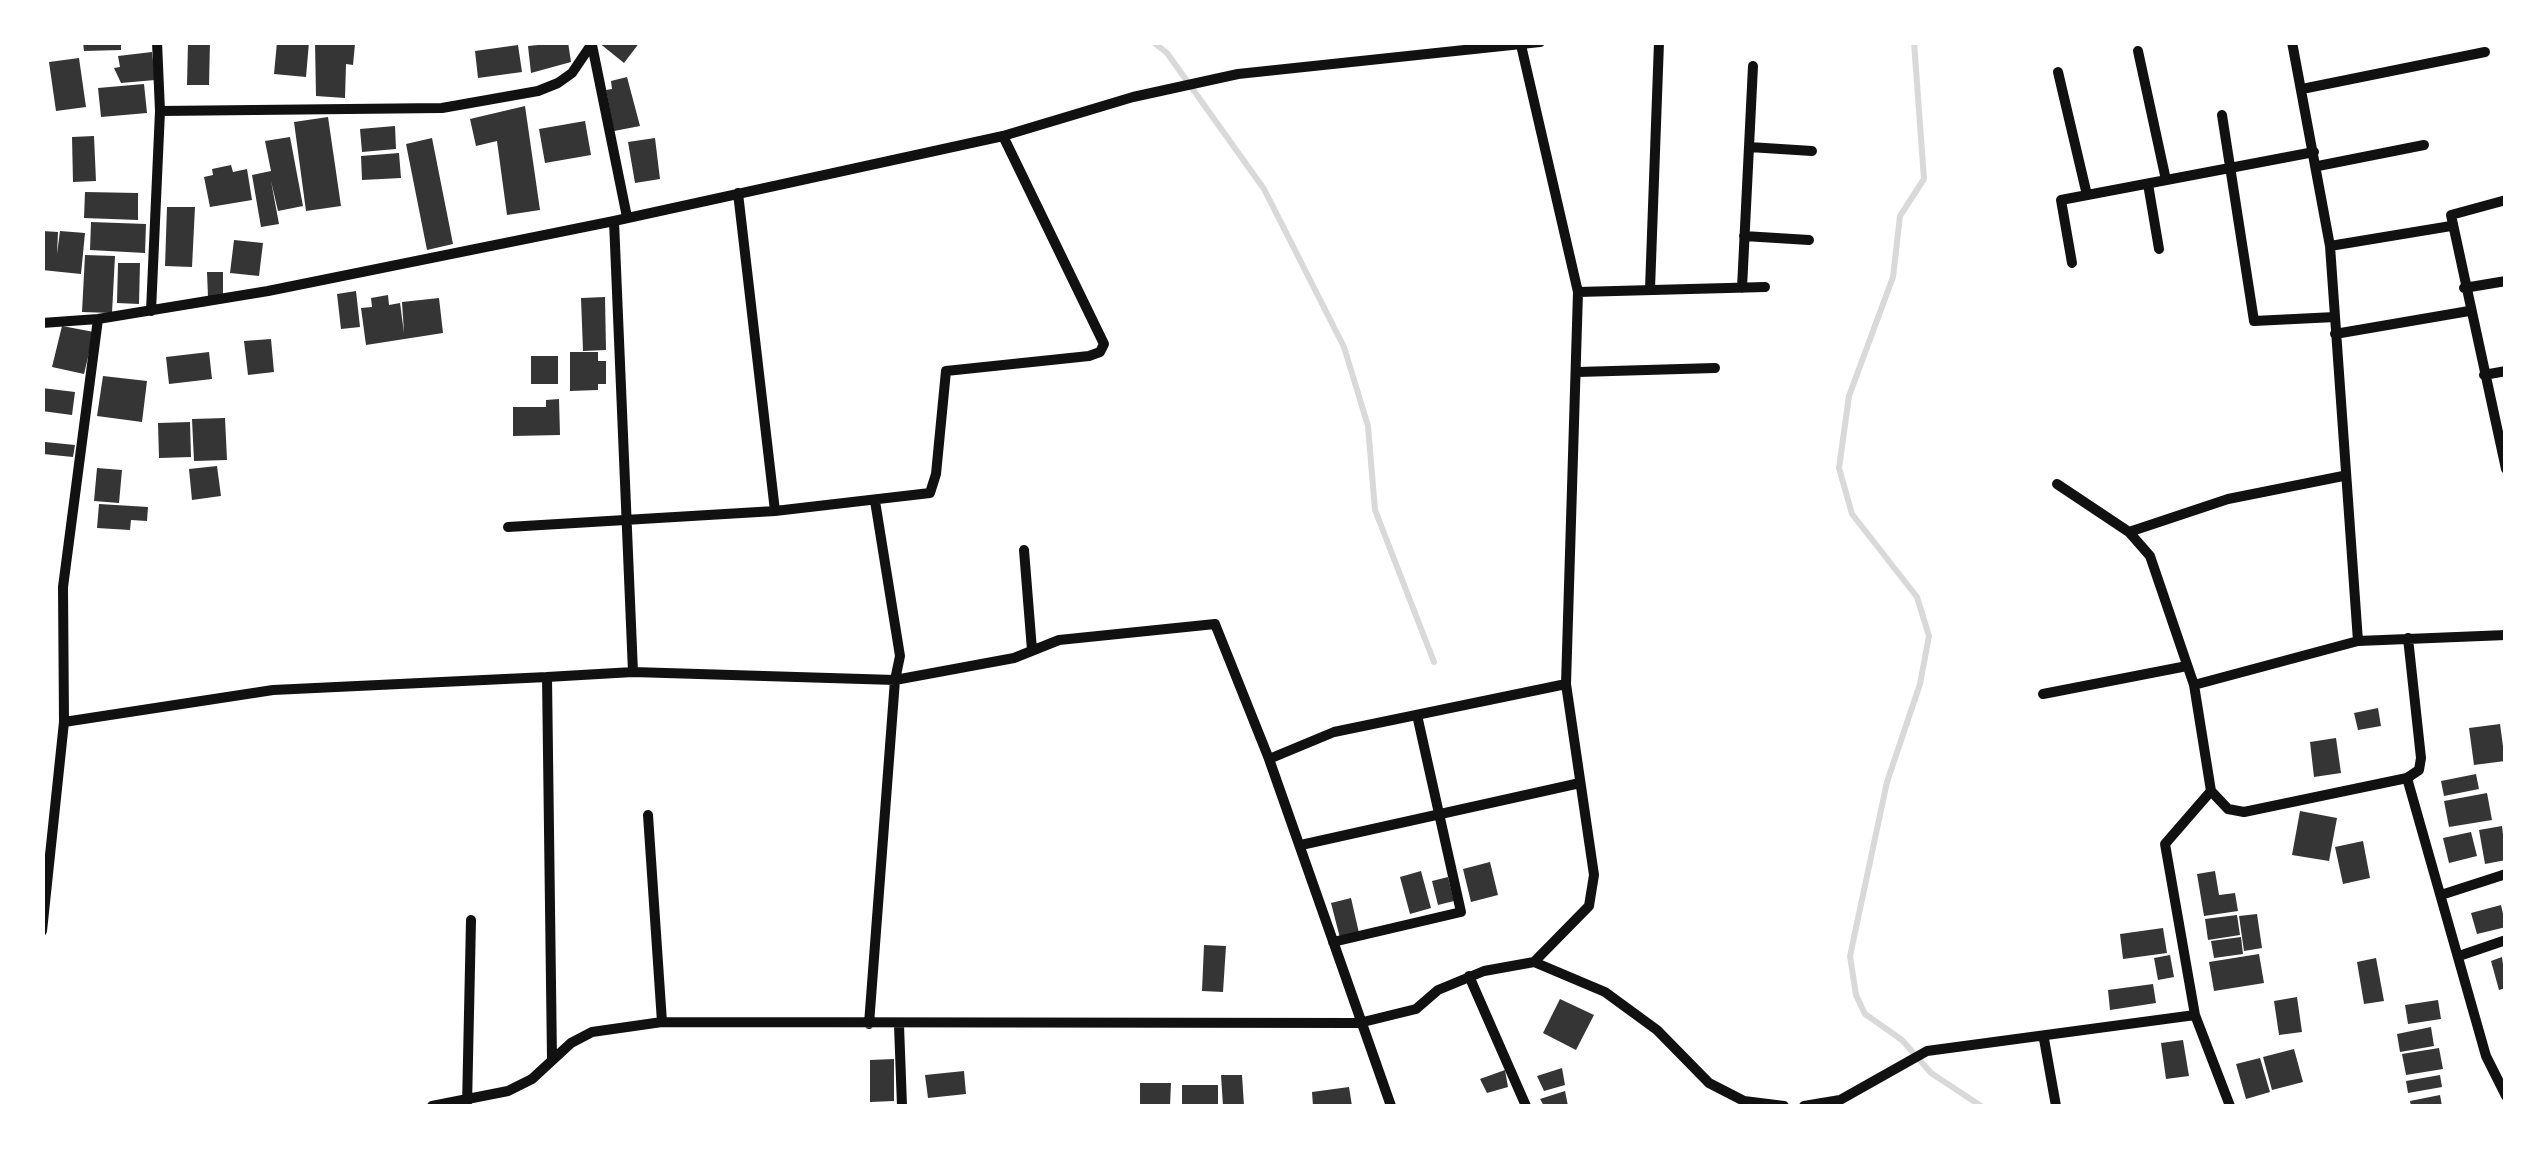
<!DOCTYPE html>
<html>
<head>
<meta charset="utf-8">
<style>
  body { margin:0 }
  #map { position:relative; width:2548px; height:1149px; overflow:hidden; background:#fff; font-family:"Alegreya Sans",sans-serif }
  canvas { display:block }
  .frame { position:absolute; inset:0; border:45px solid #fff; pointer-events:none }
</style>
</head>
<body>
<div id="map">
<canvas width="2548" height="1149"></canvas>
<div class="frame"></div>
</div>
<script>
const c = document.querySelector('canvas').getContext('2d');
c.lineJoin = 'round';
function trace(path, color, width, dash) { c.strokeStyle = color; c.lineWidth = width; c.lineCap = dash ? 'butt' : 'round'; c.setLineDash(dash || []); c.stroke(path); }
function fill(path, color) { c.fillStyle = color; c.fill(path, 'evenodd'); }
trace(new Path2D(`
  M1153 42 1167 53 1264 189 1344 347 1368 426 1375 510 1434 662
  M1914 42 1924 179 1900 216 1893 277 1849 396 1839 468 1852 514 1917 597 1929 636 1920 684 1887 782 1850 956 1856 995 1865 1014 1902 1040 1931 1073 1981 1106`), '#d9d9d9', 6);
fill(new Path2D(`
  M83 42H121V50L84 51Z
  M188 42H210L209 85H187Z
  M277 42H309L306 77 274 74Z
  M315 42 355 44 353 65 346 64 345 98 316 96Z
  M568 42 571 62 531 73 528 46Z
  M598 42H640L624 63Z
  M518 45 522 72 478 78 475 51Z
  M152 52 155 80 121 83 114 68 120 67 118 56Z
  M79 58 86 107 56 111 49 62Z
  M627 77 640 126 614 131 606 90 612 89 611 81Z
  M144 84 147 113 101 117 98 88Z
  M525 106 540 210 507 215 497 141 476 146 470 119Z
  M328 117 341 206 306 211 294 122Z
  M585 121 591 155 545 163 539 129Z
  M395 126 396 149 362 152 360 129Z
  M94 136 96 181 73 182 72 137Z
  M290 137 303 206 278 211 271 181 279 224 261 227 252 175 271 171 265 141Z
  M432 138 453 244 427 250 406 144Z
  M655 138 660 179 635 183 628 142Z
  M399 153 401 178 362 180 361 156Z
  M231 165 233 172 247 169 252 200 210 207 204 177 213 175 212 169Z
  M85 192 138 193V220L84 218Z
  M167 207H195L192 267 165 266Z
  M91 222 146 224 145 253 90 250Z
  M42 231 58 232 57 254 60 231 85 233 81 274 42 270Z
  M234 240 263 243 259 276 230 273Z
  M85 255 115 256 112 313 82 312Z
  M118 263H140L139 304 117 303Z
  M207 272H223V297H208Z
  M356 291 360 327 341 329 337 294Z
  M388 295 389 305 400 303 404 333 402 302 439 298 443 333 366 345 361 308 372 307 371 298Z
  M605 297 606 350 583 351 581 298Z
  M62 326 94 332 84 374 52 367Z
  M271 339 274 372 248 375 244 341Z
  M209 352 212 379 169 384 166 357Z
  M570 352H598V361H606V384H598V390L570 391Z
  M531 356H558V384H531Z
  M103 376 147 381 142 422 97 416Z
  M42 388 75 392 72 415 42 411Z
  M559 399 560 435 513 436V407H546V400Z
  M225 418 227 460 194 461 192 419Z
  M190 422 191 457 159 458 158 423Z
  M45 442 75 445 73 457 43 454Z
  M217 466 221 496 192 500 189 469Z
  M97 468 122 470 119 503 94 501Z
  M99 504 148 507 147 521 131 520 130 530 97 528Z
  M2378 708 2381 726 2358 730 2354 713Z
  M2500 724 2505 761 2474 765 2469 728Z
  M2336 738 2341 773 2314 777 2310 742Z
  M2476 774 2479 789 2444 796 2441 781Z
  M2487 793 2492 820 2449 827 2444 801Z
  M2300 811 2337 818 2329 861 2292 855Z
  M2502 826 2506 860 2485 864 2479 830Z
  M2471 832 2477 856 2449 863 2443 838Z
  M2363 841 2370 878 2343 884 2335 847Z
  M1490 862 1498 895 1471 902 1463 869Z
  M1421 871 1431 908 1410 914 1400 877Z
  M2215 871 2219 895 2235 893 2238 911 2204 916 2197 874Z
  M1448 877 1454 901 1438 905 1432 881Z
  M1351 898 1359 933 1340 938 1331 903Z
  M2501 905 2506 927 2477 934 2471 913Z
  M2257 914 2262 948 2244 951 2239 916Z
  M2237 915 2240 935 2208 940 2205 919Z
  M2163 928 2167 953 2123 959 2120 934Z
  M2241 937 2243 954 2214 958 2211 941Z
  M1204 945 1226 946 1223 992 1202 991Z
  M2259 954 2264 983 2214 991 2209 962Z
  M2170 955 2174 977 2158 980 2154 958Z
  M2502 957 2506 988 2499 990 2491 961Z
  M2376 958 2384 1001 2364 1004 2357 962Z
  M2153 984 2156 1003 2110 1010 2108 990Z
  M2297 997 2302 1032 2279 1035 2274 1001Z
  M1560 999 1594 1015 1576 1050 1543 1033Z
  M2438 1000 2441 1019 2408 1024 2405 1005Z
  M2431 1027 2434 1046 2400 1052 2397 1034Z
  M2183 1040 2189 1076 2166 1079 2161 1043Z
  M2439 1048 2443 1069 2406 1075 2402 1054Z
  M2294 1049 2303 1082 2272 1090 2263 1057Z
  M2260 1058 2270 1092 2246 1099 2236 1064Z
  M894 1059V1101L870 1102V1060Z
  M1562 1068 1565 1085 1544 1091 1537 1076Z
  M1505 1070 1508 1087 1487 1093 1480 1079Z
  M964 1071 966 1094 928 1098 925 1075Z
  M1221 1075H1242L1244 1106H1223Z
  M2440 1075 2442 1087 2408 1093 2406 1081Z
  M1140 1083H1171L1170 1106H1140Z
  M1182 1085H1218V1105H1182Z
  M1349 1087 1352 1106H1313L1312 1092Z
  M1565 1091 1568 1106H1544L1540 1099Z
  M2440 1095 2442 1106H2411L2410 1101Z`), '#353535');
trace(new Path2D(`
  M2292 42 2330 246 2358 641
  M592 45 627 217
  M1521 45 1578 292 1566 684 1594 875 1589 906 1534 962
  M2138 51 2166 180
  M2058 72 2087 195
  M2302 89 2485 52
  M160 111 442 108 538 91 558 83 572 73 593 42
  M2222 115 2254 321 2335 317
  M1749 147 1812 151
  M2318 166 2424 145
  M2148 184 2159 249
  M738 193 775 511
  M2506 200 2451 215 2506 469
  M1744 236 1809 240
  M2330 246 2451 226
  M2072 263 2061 200 2314 152
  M1742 288 1753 66
  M2464 288 2506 281
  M1650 289 1659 42
  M1578 292 1765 287
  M151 311 160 111 157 42
  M42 323 98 319 268 291 614 221 1003 136 1133 97 1238 74 1540 42
  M2335 334 2469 311
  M1578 372 1715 368
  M2484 375 2506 371
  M2057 484 2129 532 2150 556 2194 685
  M875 501 900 656 895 680 1014 658 1059 640 1215 624 1269 759
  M508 527 775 511 930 493 936 474 946 371 1089 356 1100 352 1104 344 1003 136
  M2129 532 2228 499 2343 476
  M1024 550 1032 650
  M633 672 895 680 869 1024
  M2043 694 2187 666
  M64 722 273 690 547 677
  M2407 778 2419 770 2421 758 2408 638
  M2211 791 2228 809 2244 812 2407 778 2486 1056 2506 1096
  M648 815 662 1022
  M1301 845 1580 783
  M2441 895 2506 874
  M42 931 64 722 63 587 98 319
  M1333 942 1461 912 1417 715
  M2459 956 2506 940
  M1469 976 1526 1106
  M2195 1015 2230 1106
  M899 1025 902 1106
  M2044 1039 2056 1106
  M552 1059 547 677 633 672 614 221
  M432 1106 508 1091 532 1079 571 1043 592 1032 662 1022 1359 1023 1416 1009 1438 990 1484 971 1534 962 1605 992 1657 1030 1709 1083 1744 1101 1784 1106
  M467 1106 471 920
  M1391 1106 1269 759 1334 732 1566 684
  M1804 1106 1840 1100 1927 1051 2195 1015 2165 844 2211 791 2194 685 2358 641 2506 635`), '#111', 10);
</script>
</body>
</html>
